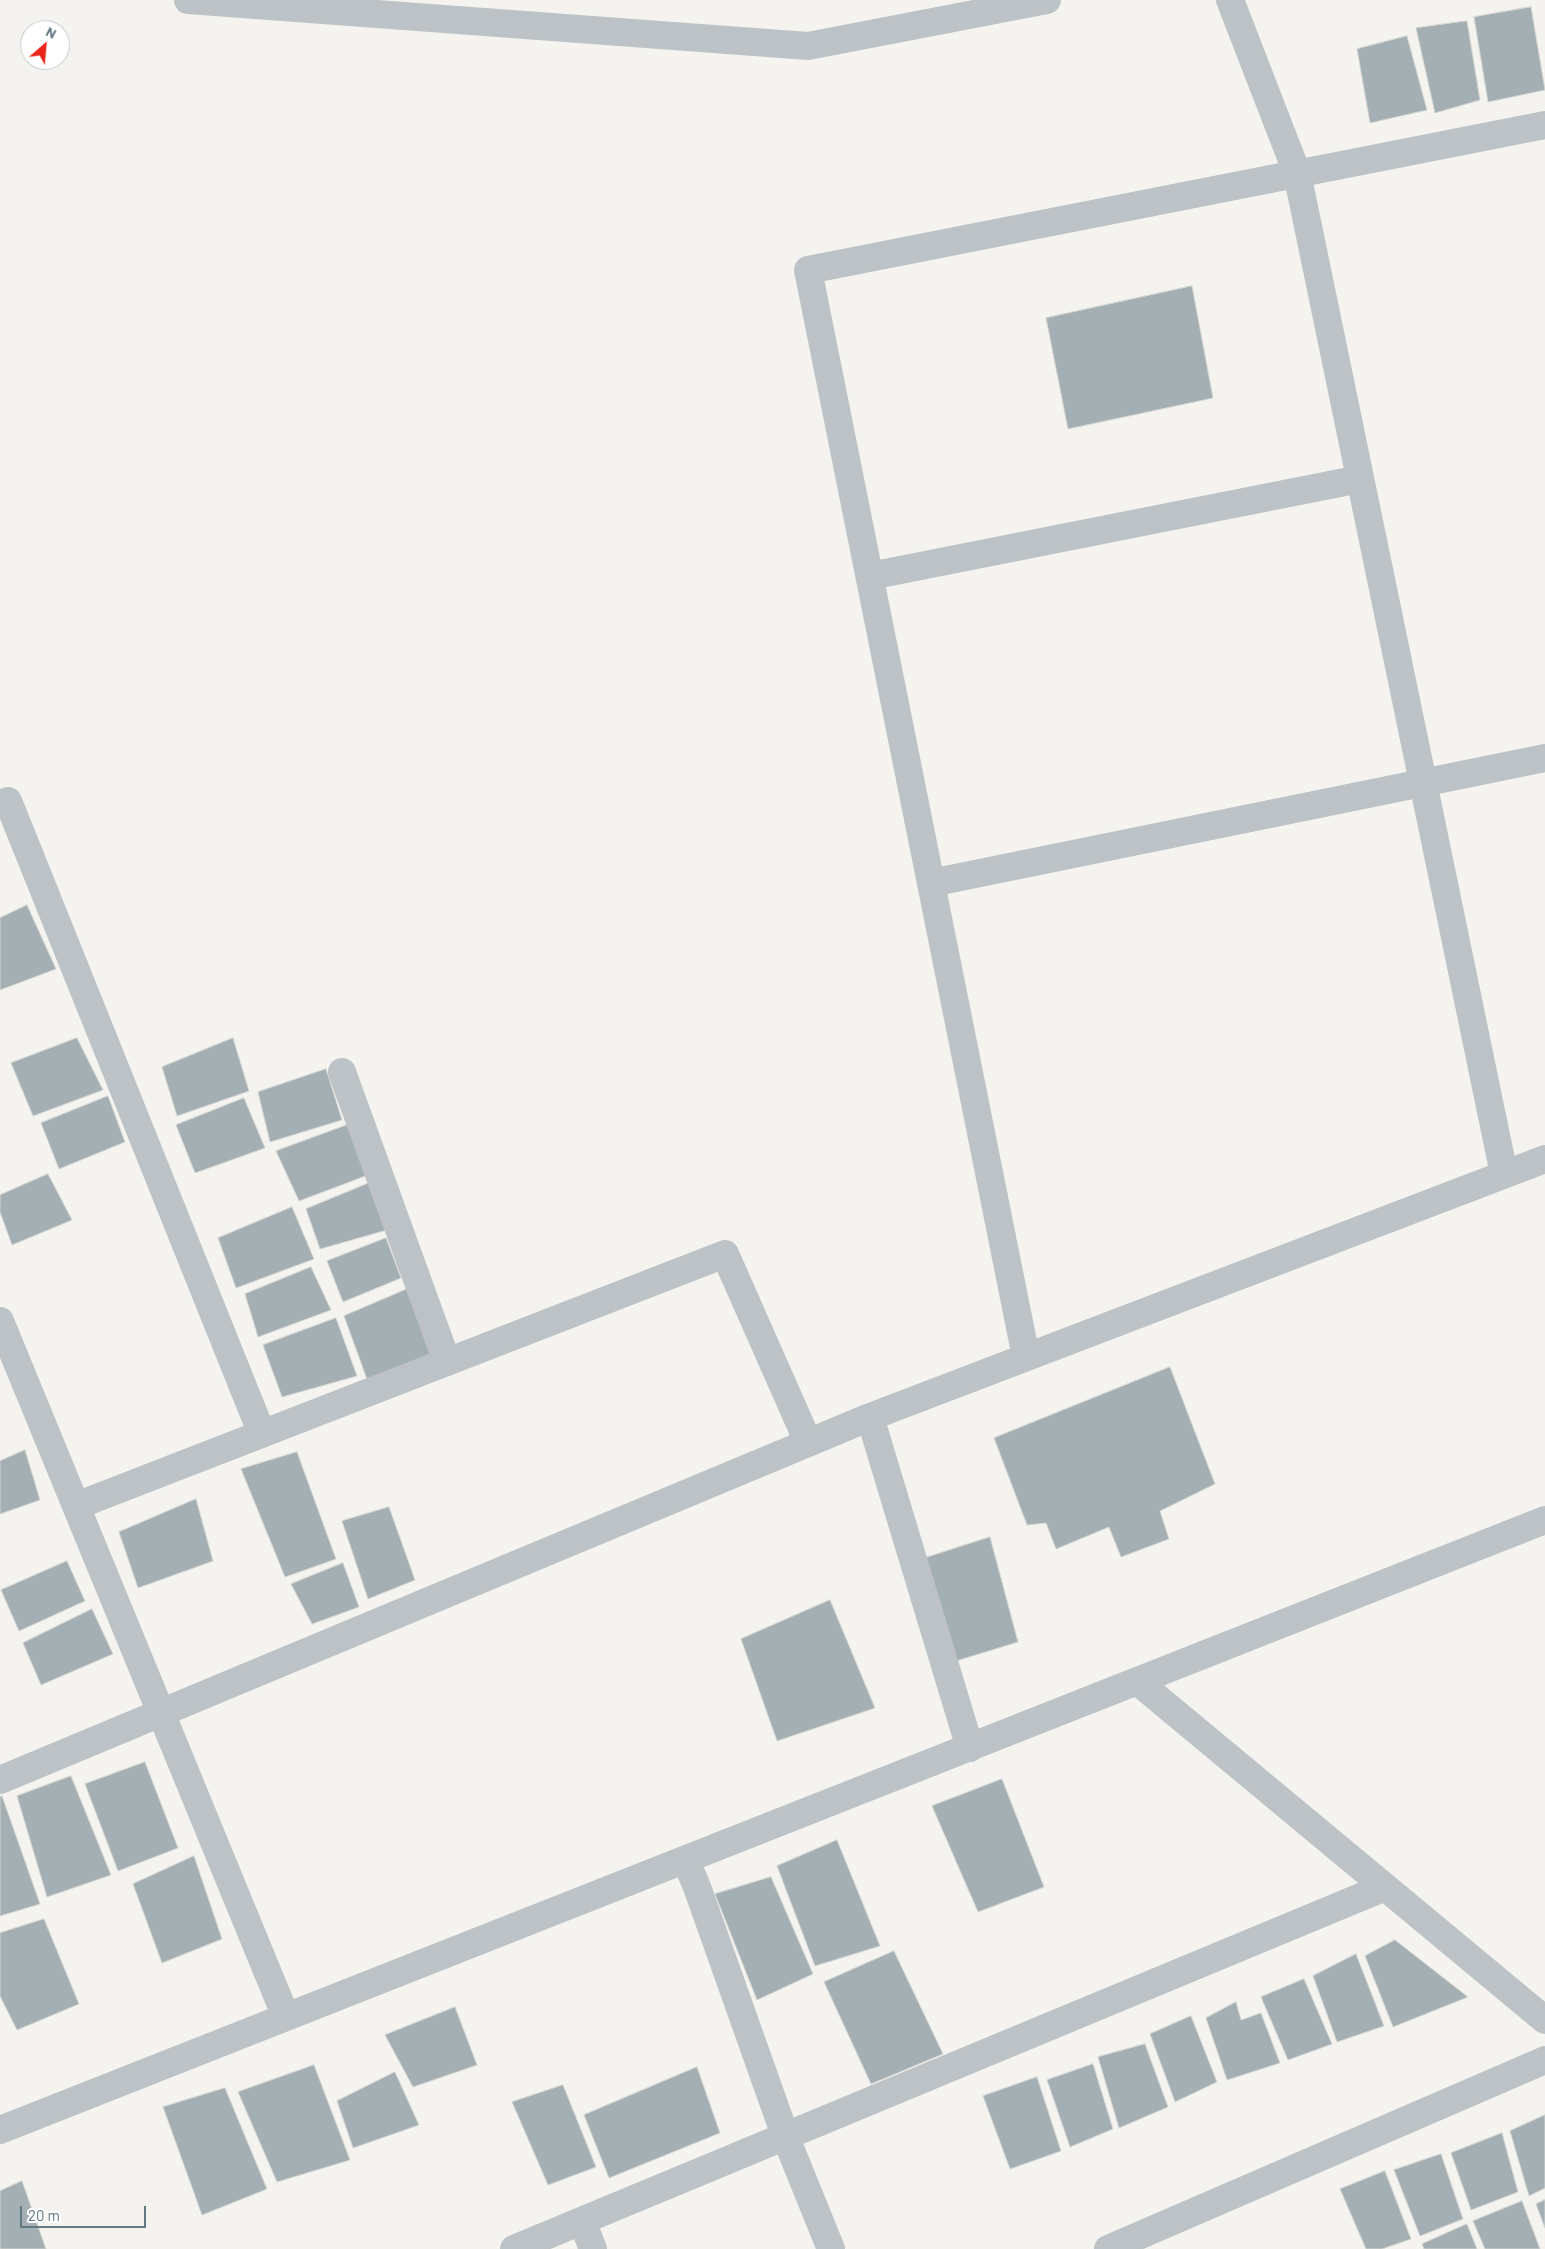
<!DOCTYPE html>
<html>
<head>
<meta charset="utf-8">
<style>
  body { margin:0 }
  #map { position:relative; width:1545px; height:2249px; overflow:hidden; background:#f4f3ef; font-family:Barlow,sans-serif }
  canvas { display:block }
  .north { position:absolute; left:20px; top:20px; width:50px; height:50px; box-sizing:border-box; background:#fff; border:1px solid #c0c9cd; border-radius:50%; rotate:27deg; font-size:14px; font-weight:700; line-height:20px; text-align:center; color:#617982 }
  .north::after { content:''; display:block; margin:auto; width:18px; height:22px; background:#eb2619; clip-path:polygon(50% 0,100% 100%,50% 72%,0 100%) }
  .scale { position:absolute; left:20px; top:2206px; width:126px; height:22px; box-sizing:border-box; border:2px solid #617982; border-top:0; padding-left:6px; font-size:15px; line-height:18px; white-space:nowrap; color:#617982; -webkit-text-stroke:4px #fff; paint-order:stroke }
</style>
</head>
<body>
<div id="map">
<canvas width="1545" height="2249"></canvas>
<div class="north">N</div>
<div class="scale">20 m</div>
</div>
<script>
const c = document.querySelector('canvas').getContext('2d');
c.lineJoin = 'round';
function fill(path, color) { c.fillStyle = color; c.fill(path, 'evenodd'); }
function trace(path, color, width, dash) { c.strokeStyle = color; c.lineWidth = width; c.lineCap = dash ? 'butt' : 'round'; c.setLineDash(dash || []); c.stroke(path); }
const building = new Path2D(`
  M1531 7 1545 90 1488 102 1474 17Z
  M1467 21 1480 100 1435 113 1416 28Z
  M1407 36 1427 110 1370 123 1357 49Z
  M1192 286 1213 398 1068 429 1046 318Z
  M27 905 56 969 0 990V918Z
  M77 1038 103 1090 33 1116 11 1063Z
  M233 1038 249 1091 177 1116 162 1067Z
  M326 1069 342 1120 270 1142 258 1092Z
  M108 1096 125 1142 59 1169 41 1123Z
  M244 1098 265 1148 195 1173 176 1125Z
  M347 1125 368 1175 299 1201 276 1151Z
  M48 1174 72 1220 12 1245 0 1212V1195Z
  M369 1183 387 1230 320 1249 306 1209Z
  M292 1207 314 1259 236 1288 218 1238Z
  M386 1238 401 1278 343 1302 327 1261Z
  M311 1267 331 1310 258 1337 245 1294Z
  M407 1289 431 1354 368 1382 344 1316Z
  M336 1318 357 1376 282 1397 263 1345Z
  M1170 1367 1215 1484 1160 1511 1169 1539 1121 1557 1109 1527 1056 1549 1046 1523 1027 1525 994 1438Z
  M25 1450 40 1500 0 1514V1461Z
  M297 1452 336 1559 285 1577 241 1469Z
  M196 1499 213 1561 138 1588 119 1532Z
  M389 1507 415 1580 368 1599 342 1521Z
  M990 1537 1018 1642 956 1661 925 1558Z
  M67 1561 85 1601 19 1631 1 1590Z
  M343 1563 359 1607 312 1624 291 1584Z
  M830 1600 875 1708 777 1741 741 1639Z
  M92 1609 113 1654 41 1685 23 1643Z
  M145 1762 178 1848 118 1871 85 1784Z
  M71 1776 111 1875 47 1897 17 1796Z
  M1002 1779 1044 1887 978 1912 932 1806Z
  M2 1796 40 1904 0 1916V1797Z
  M837 1840 880 1946 815 1966 777 1866Z
  M194 1856 222 1939 162 1963 133 1884Z
  M771 1877 813 1974 757 2000 715 1894Z
  M44 1919 79 2004 17 2030 0 1996V1933Z
  M1395 1940 1468 1997 1393 2027 1365 1956Z
  M894 1951 943 2054 871 2084 824 1982Z
  M1356 1954 1384 2026 1337 2042 1313 1976Z
  M1304 1979 1332 2044 1288 2060 1261 1997Z
  M1236 2002 1241 2020 1261 2013 1280 2063 1227 2080 1206 2018Z
  M455 2007 477 2065 413 2087 385 2035Z
  M1191 2016 1217 2082 1175 2102 1150 2034Z
  M1145 2044 1168 2107 1119 2128 1098 2057Z
  M1093 2064 1113 2129 1070 2147 1047 2080Z
  M314 2065 350 2160 277 2182 238 2092Z
  M697 2067 720 2133 609 2178 584 2115Z
  M395 2072 419 2125 353 2148 337 2101Z
  M1037 2077 1061 2151 1010 2169 983 2096Z
  M563 2085 596 2167 548 2185 512 2102Z
  M225 2088 267 2189 202 2215 163 2107Z
  M1545 2115V2188L1529 2196 1510 2131Z
  M1502 2133 1518 2192 1471 2210 1451 2153Z
  M1441 2154 1463 2219 1420 2236 1394 2170Z
  M1385 2171 1411 2239 1382 2249H1366L1340 2189Z
  M22 2181 46 2249H0V2191Z
  M1545 2200V2228L1536 2204Z
  M1522 2201 1540 2249H1485L1473 2221Z
  M1467 2224 1477 2249H1424L1422 2244Z`);
fill(building, '#a3afb2');
trace(building, '#d5d5d2', 1);
trace(new Path2D(`
  M188 0 808 46 1047 0
  M1230 0 1297 173 1504 1174
  M870 576 1360 479
  M0 804 8 801 262 1434
  M931 883 1545 758
  M342 1072 447 1362
  M0 1321 286 2017
  M1026 1357 808 270 1545 125
  M76 1506 725 1254 808 1442
  M1137 1681 1545 2020
  M970 1748 870 1417 1545 1159
  M0 1780 870 1417
  M686 1861 697 1887 786 2138 831 2249
  M0 2130 1545 1520
  M582 2221 593 2249
  M514 2249 1385 1887
  M1108 2249 1545 2060`), '#bcc2c5', 28);
</script>
</body>
</html>
